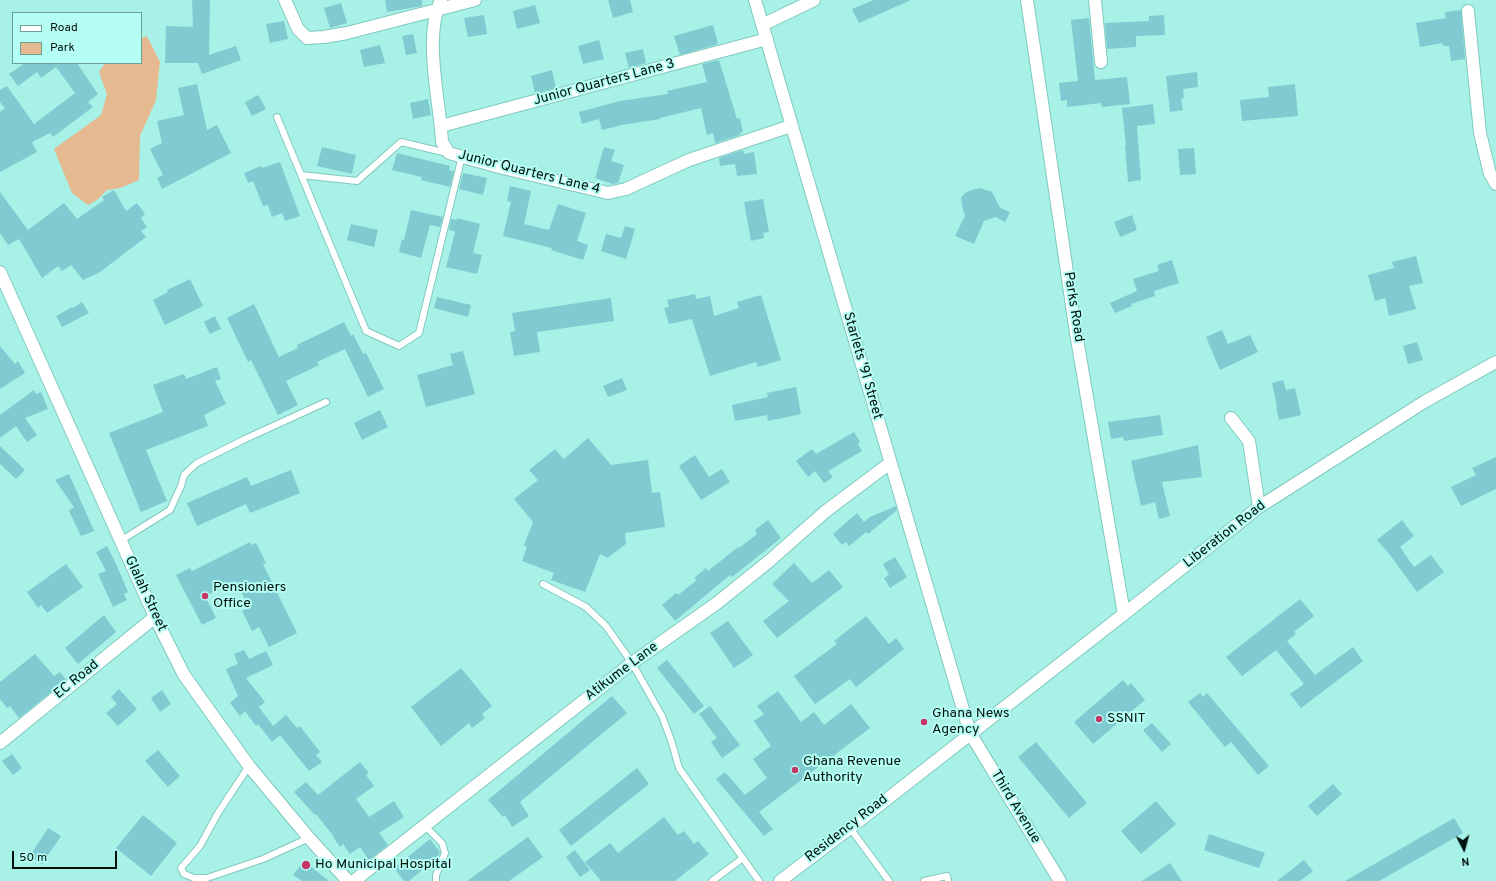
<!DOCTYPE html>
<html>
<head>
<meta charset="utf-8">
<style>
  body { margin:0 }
  #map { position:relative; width:1496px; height:881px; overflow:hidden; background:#a7f1e6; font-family:Overpass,sans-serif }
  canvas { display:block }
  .legend { position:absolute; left:12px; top:12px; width:130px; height:52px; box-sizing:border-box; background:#b5fef3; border:1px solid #6d9f97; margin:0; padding:5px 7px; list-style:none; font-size:12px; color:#00110e }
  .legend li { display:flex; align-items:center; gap:8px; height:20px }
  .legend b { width:20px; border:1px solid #6d9f97 }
  .north { position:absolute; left:1444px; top:829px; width:40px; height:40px; -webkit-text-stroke:3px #b5fef3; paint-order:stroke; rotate:174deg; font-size:11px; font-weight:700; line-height:16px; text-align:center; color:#00110e }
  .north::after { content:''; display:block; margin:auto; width:14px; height:18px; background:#00110e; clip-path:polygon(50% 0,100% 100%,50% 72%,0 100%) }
  .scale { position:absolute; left:12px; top:851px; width:105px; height:18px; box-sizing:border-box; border:2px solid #00110e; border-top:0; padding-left:5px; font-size:12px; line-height:14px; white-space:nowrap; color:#00110e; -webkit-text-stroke:3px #b5fef3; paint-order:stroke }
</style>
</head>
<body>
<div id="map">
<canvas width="1496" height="881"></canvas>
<ul class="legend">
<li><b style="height:5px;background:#fff"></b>Road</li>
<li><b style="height:11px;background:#e6ba91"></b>Park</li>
</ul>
<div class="north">N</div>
<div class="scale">50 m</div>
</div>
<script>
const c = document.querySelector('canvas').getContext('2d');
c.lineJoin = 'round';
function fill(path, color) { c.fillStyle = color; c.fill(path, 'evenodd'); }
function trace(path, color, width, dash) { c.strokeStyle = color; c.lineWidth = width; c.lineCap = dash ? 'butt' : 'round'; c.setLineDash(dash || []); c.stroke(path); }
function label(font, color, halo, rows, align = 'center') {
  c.font = font + ' Overpass,sans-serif'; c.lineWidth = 4; c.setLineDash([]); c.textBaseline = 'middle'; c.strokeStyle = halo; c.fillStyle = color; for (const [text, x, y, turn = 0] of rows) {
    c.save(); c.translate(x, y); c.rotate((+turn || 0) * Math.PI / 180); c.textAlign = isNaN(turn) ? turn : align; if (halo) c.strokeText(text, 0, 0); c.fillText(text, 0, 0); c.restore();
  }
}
fill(new Path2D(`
  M147 36 160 62 156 100 140 136 139 180 120 188 107 190 97 200 88 205 72 193 54 149 101 115 107 94 99 72 105 63H141V38Z`), '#e6ba91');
fill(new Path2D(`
  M192 0H210L209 55 236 46 241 60 202 74 198 63H165L166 26 193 27Z
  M385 0H422V6L387 12Z
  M608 0H630L633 12 613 18Z
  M874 0H911L859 23 852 9Z
  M341 3 347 23 330 28 324 8Z
  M535 5 540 23 517 29 513 11Z
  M1461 10 1465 59 1451 61 1449 46H1443V43L1420 47 1416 23 1446 18 1445 12Z
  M484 15 487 34 468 37 464 18Z
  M1164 15 1165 35 1136 36V47L1107 49 1105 23 1149 21V16Z
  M1089 18 1095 80 1127 77 1130 104 1102 107 1101 103 1067 107V100L1061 101 1059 83 1078 81 1071 20Z
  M284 21 288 39 270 43 266 24Z
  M713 25 718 44 680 55 674 36Z
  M413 34 417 53 406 55 402 36Z
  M599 40 604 59 583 64 578 46Z
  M380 45 385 63 364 67 360 50Z
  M643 49 646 63 629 68 625 53Z
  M719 60 737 119 740 118 743 132 740 133V135L715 143 713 133 707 135 701 108 660 118V119L622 125 602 130 599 119 582 124 579 112 620 101 668 94 667 91 707 82 702 64Z
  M25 63H77L98 94 88 102 93 107 53 137 50 133 32 142 37 152 0 172V112L5 108 0 102V90L7 86 34 124 75 93 56 67 41 78 37 72 18 86 9 74Z
  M552 70 556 88 535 93 531 76Z
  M1197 72 1198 87 1183 89 1184 98 1181 99 1183 110 1170 112 1166 76Z
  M197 84 207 130 217 125 231 153 162 189 157 178 163 175 150 149 162 143 157 121 184 115 178 88Z
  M1295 84 1298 116 1242 121 1240 100 1269 97 1268 87Z
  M258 95 266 109 252 116 245 102Z
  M428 99 431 115 413 119 410 103Z
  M1153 104 1155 124 1137 126 1141 180 1128 182 1125 146H1126L1122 108Z
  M322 147 356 155 352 174 317 166Z
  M604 147 615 150 611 161 624 165 618 183 613 184 595 178Z
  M1194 148 1196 174 1180 175 1178 149Z
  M743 150 744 154 754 152 757 174 737 176 735 164 720 166 719 158Z
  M397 153 450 166 449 170 454 171 450 187 421 180 422 177 392 170Z
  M280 162 300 216 285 221 282 213 272 217 268 205 263 206 253 181 248 183 244 173 261 166 262 168Z
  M463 173 487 178 483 195 459 189Z
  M510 186 531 191 524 224 549 230 558 204 586 213 577 241 588 245 583 260 551 250 552 248 503 236 511 202 507 201Z
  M980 188 992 192 1000 208 1010 212 1005 222 996 217 984 221 974 244 955 236 965 216 963 210 961 198 965 193 972 190Z
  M114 190 126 211 137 203 145 214 141 218 147 227 141 231 146 237 100 272 83 280 71 265 62 271 58 266 42 278 19 239 8 245 0 233V192L28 230 64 203 77 219 104 200 102 197Z
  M763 199 769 232 763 233 764 238 751 241 744 202Z
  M411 210 443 217 440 227 430 225 421 258 399 252 402 239 404 240Z
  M1132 215 1137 230 1120 237 1114 222Z
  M457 218 480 224 473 253 482 255 477 274 446 267 455 232 454 231 449 230 451 219 457 220Z
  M351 224 378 230 374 247 347 240Z
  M625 226 635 229 626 259 601 251 606 234 621 238Z
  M1416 256 1423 283 1409 286 1416 309 1389 316 1385 298 1375 301 1368 275 1394 268 1392 262Z
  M1172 260 1179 283 1154 291 1155 296 1131 304 1132 306 1115 313 1110 303 1137 291 1133 279 1159 271 1157 265Z
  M190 279 203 306 165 325 153 300 168 292 167 290Z
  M695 294 696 299 710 296 714 316 739 308 737 302 761 295 781 360 758 367 756 362 710 376 692 319 669 324 664 308 669 307 667 300Z
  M437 297 471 305 468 317 434 308Z
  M611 298 614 321 537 332 540 352 514 356 510 332 515 331 512 313Z
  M82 302 89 313 62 327 56 316 72 307 73 308Z
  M254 304 279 357 298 348 297 345 344 322 351 336 353 334 363 354 366 353 384 389 368 397 345 349 317 362 319 365 286 381 298 405 278 415 251 360 248 362 227 318Z
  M215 316 221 329 210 334 204 322Z
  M1222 330 1228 344 1250 335 1258 352 1220 370 1206 337Z
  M1417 342 1423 360 1408 364 1403 346Z
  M0 346 15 364 18 361 25 373 0 389Z
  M463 351 475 394 426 407 417 375 453 365 450 354Z
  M217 367 221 379 215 381 226 404 204 415 208 426 146 450 167 501 141 512 109 433 163 412 153 385 184 374 186 379Z
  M622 378 627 390 608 397 603 386Z
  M1283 380 1286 390 1295 388 1301 415 1279 420 1276 407H1277L1272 383Z
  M796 387 801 414 768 421 767 415 735 421 732 405 768 397 767 393Z
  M34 390 36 394 41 392 48 409 25 418 37 435 27 442 16 426 0 438V415Z
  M380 410 388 427 362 440 354 423Z
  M1160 415 1163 435 1124 441 1123 437 1111 439 1108 422Z
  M854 432 860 442 858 444 862 451 828 471 833 477 824 483 815 471 808 477 796 461 812 449 816 454Z
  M588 438 611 465 648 460 652 493 660 492 665 527 625 533 626 544 607 558 600 554 585 592 551 580 554 573 522 561 527 547 524 545 533 522 514 499 538 480 529 470 555 449 564 459Z
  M1198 445 1202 477 1162 482 1170 516 1159 519 1155 502 1141 506 1131 461Z
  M0 446 25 470 16 479 0 464Z
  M695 455 709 477 722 469 730 482 701 500 679 466Z
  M1496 457V489L1461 506 1451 487 1476 475 1472 468Z
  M291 470 300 493 250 513 246 504 197 526 187 503 247 477 251 486Z
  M69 474 94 531 81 536 69 511 74 507 55 480Z
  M896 506 897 510 868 534 866 532 849 546 846 542 842 545 833 534 857 513 864 522 870 517Z
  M768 520 781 538 732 577 730 575 675 621 662 605 676 593 678 595 697 580 694 578 706 568 708 571 738 547 739 548 757 534 755 530Z
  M1402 520 1414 536 1400 547 1414 567 1431 555 1444 572 1417 592 1390 555 1377 540Z
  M250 542 251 545 256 543 266 563 263 564 297 633 269 647 259 627 252 631 242 611 249 608 236 581 205 596 216 618 202 625 176 575 190 568 192 571Z
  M107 546 116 564 128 592 124 594 127 600 113 607 98 574 106 571 96 552Z
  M895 557 907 577 890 588 884 578 889 575 883 564Z
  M794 563 812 583 829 570 843 587 777 638 763 621 789 601 772 584Z
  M66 564 83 587 47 613 41 605 38 608 27 592Z
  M1300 599 1314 616 1294 632 1296 634 1287 641 1315 675 1353 647 1363 661 1301 708 1290 694 1304 684 1276 650 1242 676 1226 657Z
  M104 615 116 632 78 664 65 648Z
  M866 616 889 644 896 638 904 649 856 687 850 679 815 704 794 676 837 644 834 641Z
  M728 621 753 655 734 668 710 633Z
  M244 650 249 659 266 651 273 665 246 678 265 702 259 707 273 726 286 715 297 728 300 726 320 752 316 755 322 762 309 771 280 735 272 742 258 724 256 726 245 711 240 716 230 703 238 696 226 669 238 664 234 654Z
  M35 654 54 676 60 672 66 680 19 718 10 706 7 708 0 699V682Z
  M667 660 704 706 694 714 657 668Z
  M461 668 492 706 482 714 485 718 472 728 469 723 441 746 411 707Z
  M1123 680 1128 686 1131 683 1145 700 1093 744 1074 722Z
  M119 689 137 709 118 726 106 713 117 704 111 697Z
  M162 690 171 704 160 712 151 698Z
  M778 691 801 722 814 712 824 725 851 704 870 728 759 812 773 829 764 836 716 779 725 772 745 795 767 778 753 759 771 746 754 721 764 714 757 706Z
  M1200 693 1203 697 1207 693 1269 766 1258 775 1231 742 1225 747 1188 702Z
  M612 696 627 713 520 802 529 816 512 827 505 815 503 817 488 800Z
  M710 706 740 745 722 758 711 742 717 738 699 714Z
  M1152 723 1171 744 1162 752 1143 730Z
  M1036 742 1087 803 1069 818 1018 757Z
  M158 750 180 776 168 787 145 761Z
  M12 754 22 768 13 775 2 761Z
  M360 762 369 773 366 775 374 786 356 799 369 817 394 801 404 817 379 833 388 845 369 860 360 847 350 854 343 844 340 847 333 837H334L316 814 315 815 294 792 306 782 318 795Z
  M637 768 649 784 571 846 559 830Z
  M1333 784 1342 794 1317 816 1308 806Z
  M1156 801 1176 824 1141 854 1121 831Z
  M143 815 177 843 151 876 116 848Z
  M664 817 678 835 684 831 694 844 698 841 709 854 675 881H601L585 862 610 843 618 853Z
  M1454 818 1463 833 1379 881H1345Z
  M48 828 61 836 42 864 30 856Z
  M1209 834 1265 853 1259 868 1204 850Z
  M528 837 543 857 509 881H467Z
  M430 839 440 852 438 857 409 881H404L394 868Z
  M575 850 590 870 580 877 566 857Z
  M1304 860 1313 871 1300 881H1277Z
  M304 861 329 881H302L293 875Z
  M1170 863 1182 881H1142Z`), '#80cad2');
const lane = new Path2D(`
  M277 117 366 331 399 346 419 333 462 156
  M301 175 357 181 401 142 447 153
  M120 541 170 510 181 486 184 475 197 463 245 439 326 402
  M543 584 586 607 606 626 632 663 662 716 672 743 679 768 759 881
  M249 766 218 813 200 846 181 868 184 874 194 878H207L263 859 309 838
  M425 826 442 843 445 853 436 875V881
  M850 828 889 881
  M712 881 743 858
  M924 881 947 876 948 881`);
const street = new Path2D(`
  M285 0 298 29 307 38 324 37 347 33 475 0
  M441 0C423 37 440 101 442 142L449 153 499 167 608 193 626 189 689 160 791 126
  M755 0 970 733 1060 881
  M1027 0 1076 333 1124 614
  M1095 0 1101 62
  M1468 11 1480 133 1490 174 1496 184
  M762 25 814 0
  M441 126 767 39
  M0 272 155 617 184 675 249 766 309 838 348 881
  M1231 418 1249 441 1259 507
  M0 743 155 617
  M354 881 632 663 717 603 768 562 826 511 890 463
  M780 881 850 828 1124 614 1259 507 1424 402 1496 362`);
trace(lane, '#81c9bf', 8);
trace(street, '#81c9bf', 14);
trace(lane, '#fff', 6);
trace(street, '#fff', 12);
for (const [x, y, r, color] of [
  [205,596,4,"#c33667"],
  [1099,719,4,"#c33667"],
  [924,722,4,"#c33667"],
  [795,770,4,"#c33667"],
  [306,865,5,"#c33667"]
]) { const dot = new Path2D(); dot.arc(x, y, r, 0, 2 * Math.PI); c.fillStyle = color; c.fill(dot); trace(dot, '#b5fef3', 1.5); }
label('14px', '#00110e', '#b5fef3', [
  ["Junior Quarters Lane 3",604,83,-15],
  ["Junior Quarters Lane 4",529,173,14],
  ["Parks Road",1073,307,81],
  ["Starlets '91 Street",862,366,74],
  ["Liberation Road",1225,535,-38],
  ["Glalah Street",145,594,65],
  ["Atikume Lane",622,672,-37],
  ["EC Road",77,680,-39],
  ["Third Avenue",1015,807,59],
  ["Residency Road",847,829,-38]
]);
label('14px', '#00110e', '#b5fef3', [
  ["Pensioniers",213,588],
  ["Office",213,604],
  ["Ghana News",932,714],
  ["Agency",932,730],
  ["SSNIT",1107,719],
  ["Ghana Revenue",803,762],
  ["Authority",803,778],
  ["Ho Municipal Hospital",315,865]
], 'left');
</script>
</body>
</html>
